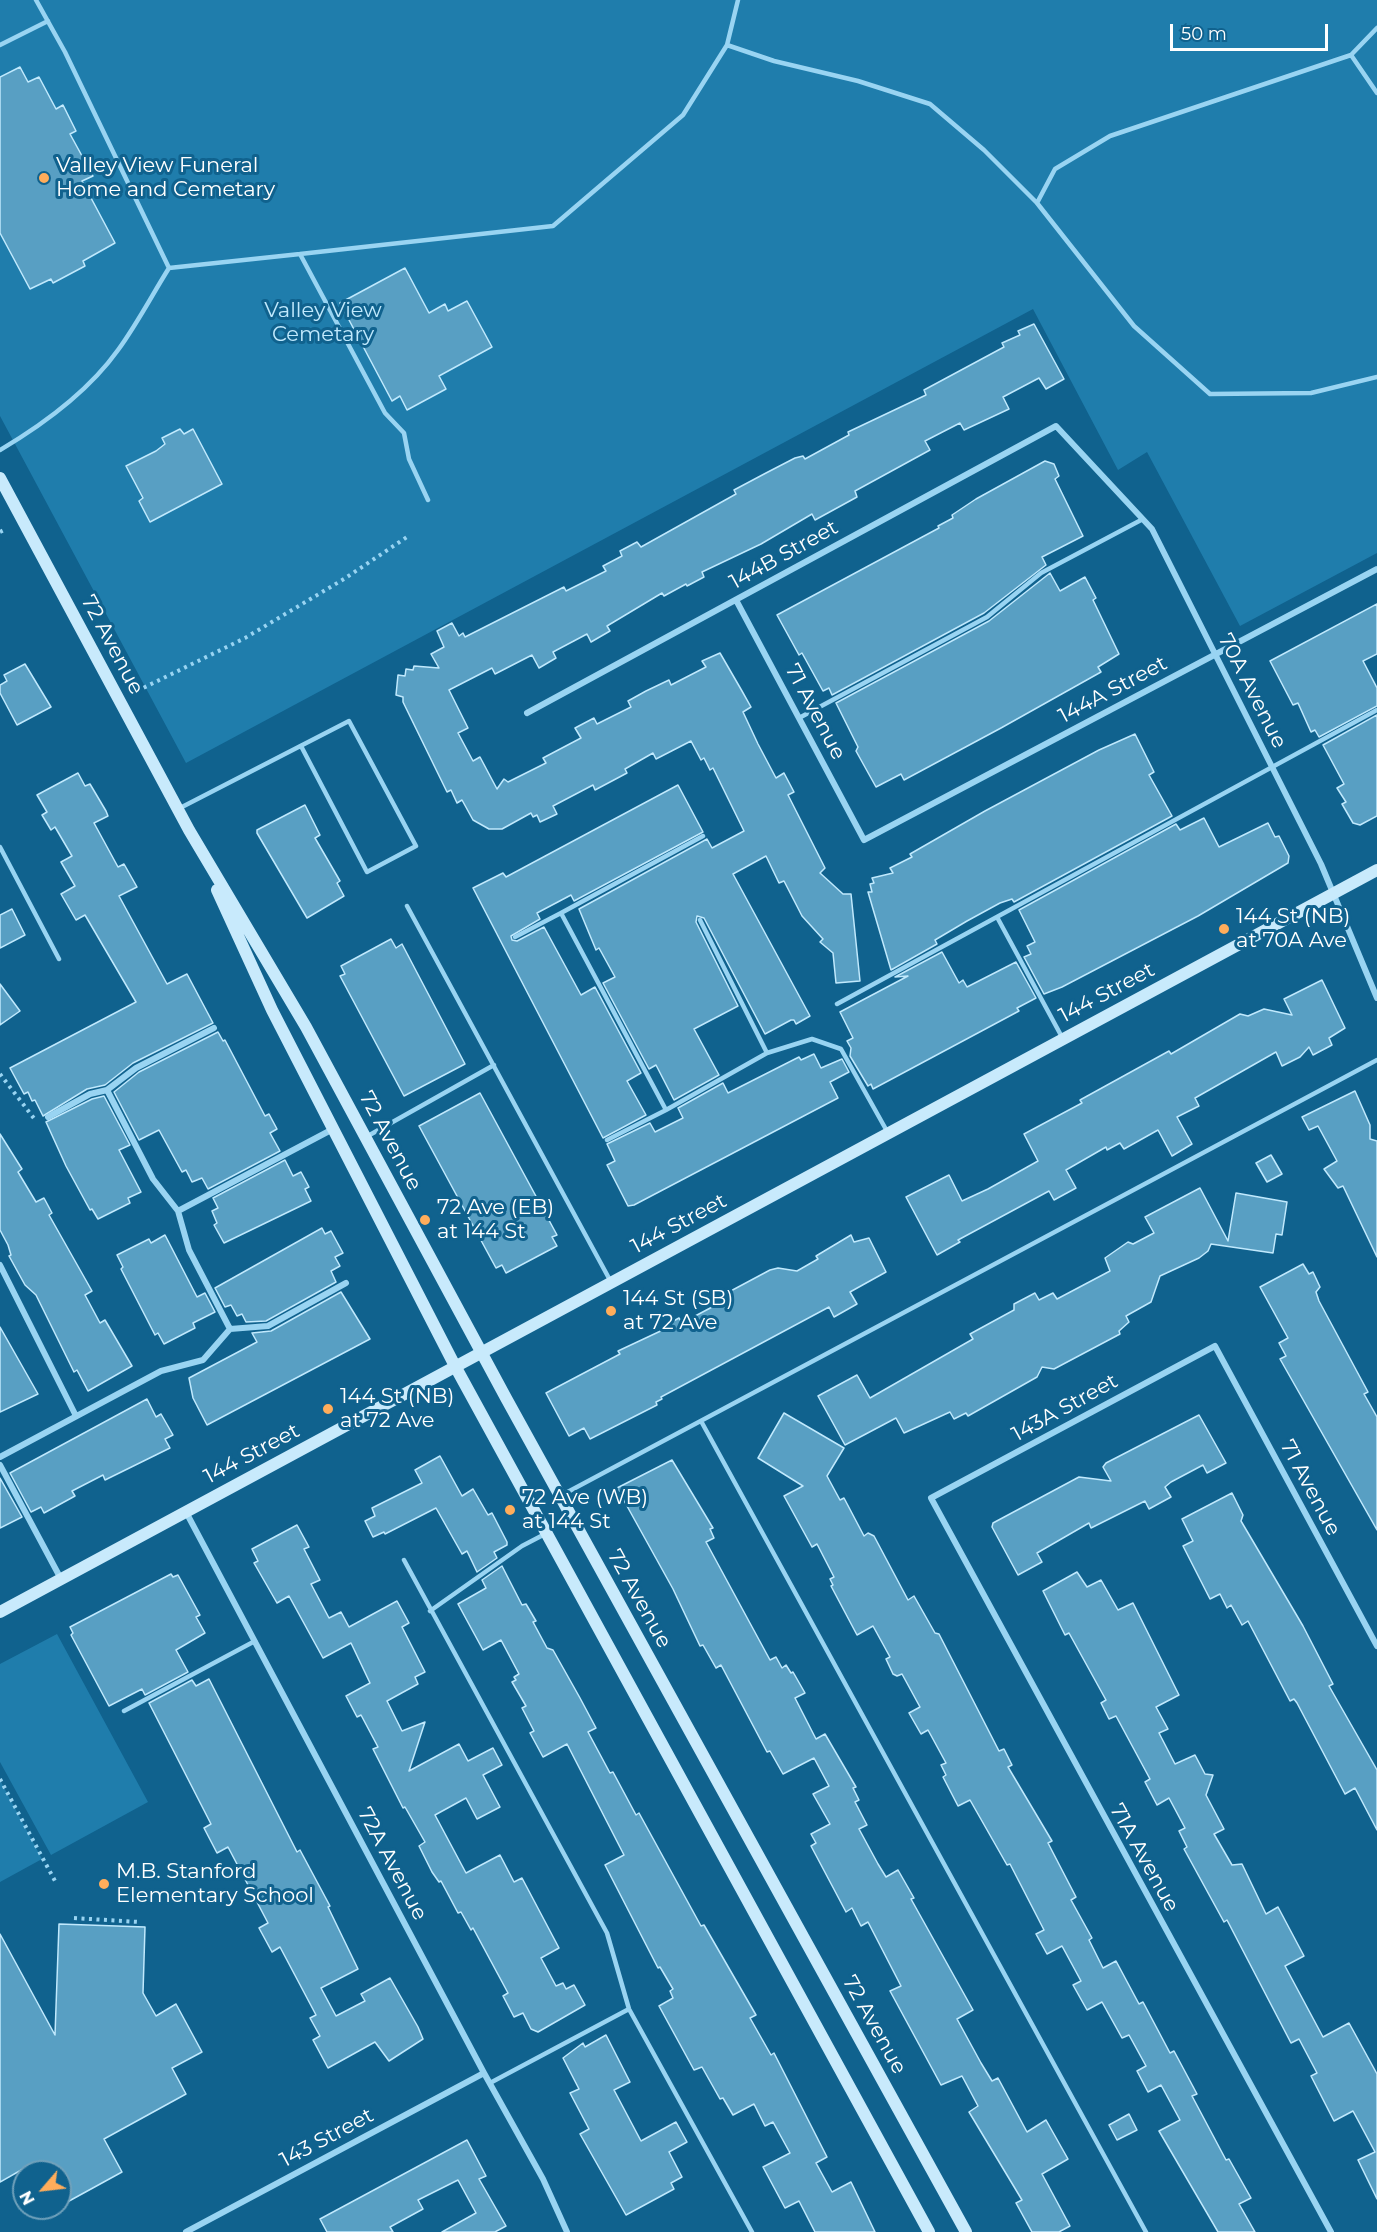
<!DOCTYPE html>
<html>
<head>
<meta charset="utf-8">
<style>
  body { margin:0 }
  #map { position:relative; width:1377px; height:2232px; overflow:hidden; background:#10628e; font-family:Montserrat,sans-serif }
  canvas { display:block }
  .north { position:absolute; left:12px; top:2160px; width:60px; height:60px; box-sizing:border-box; background:#10628e; border:2px solid #70a1bb; border-radius:50%; rotate:242deg; font-size:16px; font-weight:700; line-height:24px; text-align:center; color:#fff }
  .north::after { content:''; display:block; margin:auto; width:21px; height:27px; background:#ffad5b; clip-path:polygon(50% 0,100% 100%,50% 72%,0 100%) }
  .scale { position:absolute; left:1170px; top:24px; width:158px; height:27px; box-sizing:border-box; border:3px solid #fff; border-top:0; padding-left:8px; font-size:18px; line-height:21px; white-space:nowrap; color:#fff; -webkit-text-stroke:4px #10628e; paint-order:stroke }
</style>
</head>
<body>
<div id="map">
<canvas width="1377" height="2232"></canvas>
<div class="north">N</div>
<div class="scale">50 m</div>
</div>
<script>
const c = document.querySelector('canvas').getContext('2d');
c.lineJoin = 'round';
function fill(path, color) { c.fillStyle = color; c.fill(path, 'evenodd'); }
function trace(path, color, width, dash) { c.strokeStyle = color; c.lineWidth = width; c.lineCap = dash ? 'butt' : 'round'; c.setLineDash(dash || []); c.stroke(path); }
function label(font, color, halo, rows, align = 'center') {
  c.font = font + ' Montserrat,sans-serif'; c.lineWidth = 6; c.setLineDash([]); c.textBaseline = 'middle'; c.strokeStyle = halo; c.fillStyle = color; for (const [text, x, y, turn = 0] of rows) {
    c.save(); c.translate(x, y); c.rotate((+turn || 0) * Math.PI / 180); c.textAlign = isNaN(turn) ? turn : align; if (halo) c.strokeText(text, 0, 0); c.fillText(text, 0, 0); c.restore();
  }
}
fill(new Path2D(`
  M0 0H1377V553L1240 626 1147 452 1118 470 1033 309 186 763 0 416Z
  M57 1634 148 1802 51 1855 0 1762V1664Z
  M0 1780 42 1859 0 1882Z`), '#1f7dac');
const building = new Path2D(`
  M20 67 28 82 39 77 56 109 63 105 76 131 70 134 93 176 82 181 115 243 83 261 85 266 53 283 51 279 30 289 0 233V77Z
  M405 268 429 313 445 304 448 311 467 301 492 347 439 376 446 389 407 410 400 396 392 401 340 303Z
  M1034 324 1064 379 1046 389 1039 378 1003 397 1009 409 964 430 960 423 925 441 930 450 855 491 857 497 815 520 812 514 761 544 702 572 704 577 687 586 686 584 664 596 662 593 607 626 610 631 591 642 587 634 553 652 556 658 539 668 532 655 495 674 492 668 449 690 468 728 458 733 473 761 480 757 497 789 504 779 508 782 546 763 543 758 581 738 575 728 594 718 597 724 631 707 628 701 646 691 669 680 671 685 706 667 702 661 720 653 742 691 751 707 743 712 758 744 776 778 784 773 794 792 788 795 825 868 820 873 843 894H851L860 981 836 983 833 953 820 942 823 939 802 916 784 881 779 883 766 856 733 874 810 1016 796 1024 794 1020H791L765 1034 704 918 697 916 696 922 738 1006 694 1029 719 1075 674 1100 656 1065 649 1069 603 983 615 977 599 948 596 950 579 909 707 839 712 848 744 831 713 768 710 770 704 758 701 760 691 741 656 759 653 753 625 769 627 773 595 790 593 785 553 806 557 814 540 822 537 815 533 817 531 813 502 829H489L473 820 462 800 457 803 451 790 447 792 403 702V697L396 695 398 675 405 676 406 669 413 670 414 666 439 668 431 654 444 647 437 631 452 623 459 636 463 633 465 637 564 587 566 591 606 571 603 566 622 556 620 551 637 542 641 547 736 494 734 490 766 473 795 458 803 456 805 459 849 435 848 432 926 395 924 390 1004 347 1002 343 1020 335 1018 331Z
  M180 429 184 434 193 429 222 484 150 522 139 501 143 498 126 466 156 451 165 444 162 438Z
  M1045 461 1054 464 1059 476 1055 479 1083 536 1042 557 1046 565 984 613 832 695 829 688 823 691 802 653 799 655 777 615 939 528 938 526 953 518 952 515 976 499Z
  M1050 573 1060 591 1085 577 1096 598 1093 600 1119 654 1098 667 1101 672 1001 728 904 780 901 774 876 787 856 751 858 747 836 703 989 621Z
  M1377 604V654L1363 661 1377 688V706L1319 737 1315 730 1311 732 1298 703 1293 705 1270 661Z
  M25 664 51 707 17 725 0 693V685L7 681 4 675Z
  M1377 715V816L1360 825 1353 823 1342 804 1346 802 1337 788 1344 784 1323 745Z
  M1135 734 1154 772 1149 775 1172 816 1014 902 1012 899 1000 903 967 921 935 940 937 944 891 970 868 892H872L870 884 874 883 872 878 893 873 890 868 912 857 910 854 985 811 1099 750Z
  M78 773 85 786 90 784 106 811 108 816 94 823 118 867 124 864 137 887 119 896 167 984 187 974 213 1023 133 1063 105 1085 87 1089 43 1116 35 1100 32 1101 28 1092 24 1094 10 1068 136 1002 85 915 76 920 61 894 75 886 61 862 72 856 55 827 51 830 42 815 47 812 37 795Z
  M678 785 703 832 574 901 571 895 537 913 540 919 511 936 512 940 517 941 544 927 581 995 595 987 641 1073 627 1081 646 1115 603 1138 473 888 503 873 506 877Z
  M305 805 320 835 315 838 340 881 337 883 344 896 307 918 257 833V830Z
  M1204 818 1219 847 1268 823 1275 837 1279 836 1289 856 1288 863 1198 916 1062 987 1044 994 1024 957 1031 954 1027 946 1035 942 1019 910 1176 824 1180 830Z
  M12 909 25 935 0 948V915Z
  M391 939 396 948 402 944 465 1064 404 1096 340 976 345 974 341 966Z
  M942 952 959 983 963 980 967 987 1016 962 1036 998 1017 1008 1019 1011 873 1089 871 1084 868 1086 850 1056 851 1048 847 1041 853 1038 840 1012 908 976 895 977Z
  M1322 980 1345 1028 1329 1038 1332 1045 1313 1055 1309 1047 1300 1057 1282 1066 1276 1052 1195 1098 1199 1106 1177 1117 1192 1144 1172 1156 1158 1130 1124 1149 1120 1143 1107 1150 1106 1147 1066 1170 1076 1188 1054 1200 1049 1191 958 1240 960 1242 937 1255 906 1197 949 1175 962 1201 988 1189 1038 1161 1024 1134 1082 1103 1080 1100 1169 1051 1171 1054 1240 1014 1248 1016 1264 1009 1292 1015 1284 999Z
  M0 984 20 1011 0 1025Z
  M218 1032 223 1041 225 1040 265 1116 269 1114 277 1129 270 1133 280 1151 208 1189 202 1178 192 1182 186 1170 182 1172 159 1130 139 1140 114 1092 139 1072Z
  M814 1054 821 1068 842 1059 849 1072 830 1082 838 1098 634 1205 628 1206 607 1165 615 1161 607 1144 650 1123 655 1132 683 1118 678 1108 723 1083 728 1093 799 1057 801 1060Z
  M1355 1091 1370 1125V1139L1377 1141V1257L1343 1186 1338 1188 1324 1169 1337 1161 1318 1126 1309 1130 1302 1117Z
  M480 1093 557 1235 552 1237 557 1246 506 1273 502 1265 496 1268 419 1126Z
  M104 1096 130 1145 119 1150 141 1192 128 1198 130 1203 98 1219 92 1209 90 1210 66 1166 46 1122 92 1099Z
  M0 1134 22 1169 18 1172 36 1202 44 1198 52 1213 49 1215 92 1291 85 1295 100 1323 105 1320 132 1366 88 1391 77 1370 74 1372 36 1295 25 1285 9 1256 11 1255 8 1245 0 1230Z
  M1271 1155 1282 1174 1267 1182 1256 1163Z
  M285 1160 293 1176 301 1172 309 1187 305 1189 311 1201 224 1243 214 1225 217 1223 212 1211 218 1208 213 1198Z
  M1200 1188 1228 1241 1236 1193 1287 1202 1282 1235 1276 1234 1273 1253 1211 1244 1208 1251 1199 1258 1160 1276 1151 1302 1126 1316 1129 1322 1119 1331 1120 1334 1054 1369 1042 1367 1037 1377 968 1416 966 1413 954 1419 950 1412 904 1433 896 1418 845 1445 818 1396 857 1375 870 1398 973 1339 970 1334 1014 1310V1304L1035 1293 1039 1300 1053 1293 1057 1299 1110 1271 1105 1258 1128 1242 1133 1244 1154 1233 1145 1217Z
  M322 1228 325 1234 331 1231 343 1253 335 1257 340 1266 331 1271 336 1282 266 1321 246 1322 242 1314 237 1316 231 1305 225 1307 215 1288Z
  M165 1235 197 1297 205 1293 215 1312 193 1323 195 1328 164 1344 158 1333 155 1335 121 1269 123 1267 117 1255 149 1239 151 1243Z
  M851 1235 854 1242 869 1238 886 1272 850 1292 857 1304 834 1317 829 1307 661 1397 662 1399 656 1402 657 1405 590 1439 584 1428 569 1436 546 1393 620 1354 618 1351 667 1328 666 1325 679 1318 682 1323 714 1306 712 1301 770 1270 778 1268 797 1271 818 1259 816 1256Z
  M1303 1264 1309 1274 1313 1272 1320 1287 1316 1292 1319 1301 1368 1392 1364 1394 1377 1417V1530L1280 1359 1286 1356 1279 1343 1288 1338 1260 1287Z
  M341 1292 370 1339 207 1425 193 1398 189 1378 257 1342 252 1333 271 1331Z
  M0 1327 38 1394 0 1412Z
  M147 1399 156 1417 161 1414 173 1435 165 1439 170 1448 105 1480 103 1475 72 1491 75 1496 44 1513 41 1507 31 1512 10 1473Z
  M784 1413 844 1448 827 1476 840 1500 844 1498 864 1536 868 1533 874 1536 908 1600 914 1596 935 1633 939 1634 999 1751 1004 1749 1012 1765 1008 1767 1052 1841 1048 1843 1076 1897 1071 1900 1092 1938 1089 1940 1103 1968 1116 1961 1139 2004 1143 2002 1170 2053 1174 2051 1197 2094 1192 2096 1226 2160 1229 2159 1251 2198 1239 2204 1255 2232H1218L1159 2131 1180 2120 1161 2085 1148 2092 1137 2071 1146 2066 1129 2035 1122 2038 1102 2002 1087 2010 1073 1985 1081 1981 1062 1946 1047 1954 1036 1934 1044 1930 1010 1864 1007 1865 970 1800 958 1806 943 1777 946 1775 941 1765 946 1763 928 1730 921 1734 909 1713 920 1707 902 1674 897 1676 893 1674 886 1659 890 1657 873 1626 857 1635 831 1586 833 1585 830 1579 834 1577 817 1544 812 1547 784 1496 803 1486 758 1458Z
  M1199 1415 1226 1463 1207 1473 1203 1465 1171 1482 1165 1487 1171 1497 1149 1509 1145 1501 1091 1528 1089 1523 1037 1553 1042 1562 1018 1575 992 1527 993 1523 1079 1477 1111 1481 1103 1467 1106 1463Z
  M440 1456 462 1496 473 1489 488 1515 492 1513 507 1542V1545L494 1552 497 1558 477 1572 467 1551 462 1554 436 1508 385 1534 384 1532 373 1537 365 1521 375 1516 372 1508 422 1483 415 1470Z
  M672 1460 713 1528 710 1529 714 1538 706 1542 770 1660 776 1657 782 1668 786 1665 791 1673 793 1672 805 1693 795 1698 816 1739 825 1734 856 1787 853 1788 859 1800 855 1802 867 1825 859 1829 878 1864 886 1877 898 1870 914 1898 911 1899 973 2010 957 2019 981 2063 992 2081 998 2078 1027 2132 1046 2120 1068 2159 1042 2174 1070 2226 1059 2232H1032L1016 2203 1022 2200 969 2112 978 2106 962 2076 941 2085 890 1991 901 1986 868 1922 861 1926 852 1908 846 1912 811 1846 816 1843 811 1834 830 1824 813 1794 829 1786 814 1758 783 1774 770 1751 767 1752 721 1665 716 1668 703 1645 700 1646 673 1589 617 1488Z
  M0 1478 22 1517 0 1528Z
  M1232 1493 1243 1515 1241 1521 1303 1626 1333 1684 1329 1686 1377 1770V1830L1355 1788 1345 1794 1297 1703 1294 1699 1290 1701 1248 1621 1242 1625 1231 1605 1227 1608 1220 1594 1210 1599 1183 1546 1193 1541 1182 1519Z
  M297 1525 309 1547 304 1549 320 1580 311 1584 329 1618 341 1612 349 1627 397 1601 409 1623 402 1627 425 1672 415 1677 418 1684 387 1701 402 1731 425 1722 409 1771 459 1744 468 1761 493 1748 502 1765 483 1775 500 1807 477 1819 466 1798 435 1815 466 1873 500 1855 514 1882 522 1878 559 1948 541 1958 556 1986 563 1983 566 1989 574 1985 585 2005 538 2032 531 2029 523 2013 514 2017 503 1996 508 1993 473 1928 471 1930 461 1912 458 1913 441 1881 439 1882 432 1872 419 1846 425 1842 405 1807 403 1808 373 1749 378 1747 361 1715 357 1717 346 1696 370 1683 351 1643 323 1658 289 1596 277 1603 254 1563 258 1561 252 1549Z
  M502 1566 522 1605 526 1604 536 1621 533 1622 547 1648 553 1650 580 1698 596 1728 588 1732 610 1773 613 1772 636 1815 639 1813 701 1926 704 1925 756 2015 750 2018 771 2055 774 2053 827 2157 816 2163 832 2192 851 2182 875 2232H815L799 2201 785 2208 763 2167 790 2153 773 2122 765 2126 754 2104 733 2115 723 2098 720 2099 702 2067 694 2070 659 2006 673 1998 670 1991 673 1989 660 1967 658 1968 605 1865 624 1855 567 1744 543 1757 530 1733 534 1731 522 1708 526 1706 512 1682 516 1680 514 1677 519 1674 501 1640 483 1650 458 1604 486 1588 482 1580Z
  M1077 1572 1087 1587 1101 1580 1118 1610 1133 1603 1179 1695 1156 1707 1168 1729 1159 1733 1175 1764 1195 1755 1205 1774 1213 1775 1206 1795 1224 1829 1214 1834 1232 1865 1242 1864 1266 1914 1278 1907 1304 1956 1285 1966 1323 2037 1349 2023 1377 2074V2199L1358 2160 1375 2152 1353 2111 1334 2121 1311 2076 1317 2073 1299 2039 1291 2043 1227 1920 1224 1922 1184 1849 1187 1847 1179 1831 1185 1828 1169 1798 1157 1805 1145 1782 1150 1779 1116 1716 1109 1719 1101 1703 1106 1700 1069 1633 1065 1635 1043 1591Z
  M171 1574 173 1577 178 1575 200 1615 196 1617 205 1633 176 1650 188 1672 145 1695 142 1689 109 1706 71 1635 73 1633 70 1627Z
  M209 1679 297 1852 300 1850 330 1906 328 1907 358 1969 321 1988 336 2016 365 2001 361 1994 390 1978 418 2027 423 2039 389 2061 375 2042 328 2068 313 2040 320 2036 310 2018 316 2015 280 1947 272 1952 259 1928 268 1923 228 1847 217 1853 204 1828 211 1824 149 1703 192 1680 196 1686Z
  M59 1924 145 1927 143 1993 156 2016 176 2004 202 2052 172 2068 186 2094 104 2139 122 2172 60 2206V2172H34L30 2165 0 2182V1934L55 2035Z
  M606 2035 630 2082 614 2090 641 2141 676 2122 687 2142 669 2152 682 2177 671 2183 674 2189 626 2215 580 2134 589 2129 570 2093 579 2089 563 2058 583 2043 585 2047Z
  M1129 2114 1137 2130 1117 2140 1109 2125Z
  M467 2140 486 2176 479 2179 506 2226 495 2232H442L476 2213 458 2180 418 2200 423 2209 390 2227 393 2232H327L320 2219Z`);
fill(building, '#589fc3');
trace(building, '#c0e9fd', 1.5);
trace(new Path2D(`
  M0 532 6 529
  M137 691 245 638 344 579 410 535
  M0 1074 36 1121
  M0 1779 55 1881
  M74 1918 139 1922`), '#99d4f2', 4, [3, 4.5]);
trace(new Path2D(`
  M0 45 48 21
  M727 45 774 61 858 81 930 104 984 150 1037 203 1134 326 1210 394 1311 393 1377 377
  M1351 55 1377 93
  M1037 203 1055 169 1110 136 1351 55 1377 28
  M300 254 553 226 683 115 727 45 738 0
  M169 268 300 254 385 413 404 433 409 459 428 500
  M0 450C44 424 88 392 118 350 137 324 152 295 169 268L65 52 36 0
  M799 718 987 617 1041 573 1143 519
  M180 808 349 721 416 846 367 872 301 746
  M0 847 59 959
  M407 906 611 1282
  M561 913 703 836
  M997 917 1063 1039
  M700 920 767 1053
  M515 937 561 913 666 1110 767 1053 812 1039 841 1049 888 1133
  M837 1004 1377 710
  M366 1137 494 1065
  M607 1140 666 1110
  M701 1421 1146 2232
  M562 1495 1377 1060
  M404 1560 607 1933 629 2009 752 2232
  M430 1611 522 1546 545 1534
  M124 1711 255 1641
  M490 2083 629 2009`), '#99d4f2', 4.5);
trace(new Path2D(`
  M736 600 864 840 1377 569
  M527 713 1056 426 1152 529 1321 864 1377 998
  M107 1090 153 1179 178 1211 189 1250 230 1329
  M48 1117 90 1094 107 1090 136 1068 214 1028
  M178 1211 333 1129
  M0 1265 76 1416
  M0 1457 161 1371 203 1360 230 1329 268 1326 346 1283
  M0 1465 61 1579
  M186 1512 484 2073 543 2179 567 2232
  M186 2232 484 2073
  M1331 2232 931 1498 1215 1346 1377 1646`), '#99d4f2', 6);
trace(new Path2D(`
  M0 478 189 830 306 1027 506 1398 966 2232
  M217 890 272 1010 455 1366 929 2232
  M0 1612 1377 870`), '#c8eafc', 12);
for (const [x, y, r, color] of [
  [44,178,6,"#ffad5b"],
  [1224,929,6,"#ffad5b"],
  [425,1220,6,"#ffad5b"],
  [611,1311,6,"#ffad5b"],
  [328,1409,6,"#ffad5b"],
  [510,1510,6,"#ffad5b"],
  [104,1884,6,"#ffad5b"]
]) { const dot = new Path2D(); dot.arc(x, y, r, 0, 2 * Math.PI); c.fillStyle = color; c.fill(dot); trace(dot, '#10628e', 2); }
label('21px', '#fff', '#10628e', [
  ["Valley View Funeral",56,166],
  ["Home and Cemetary",56,190],
  ["144 St (NB)",1236,917],
  ["at 70A Ave",1236,941],
  ["72 Ave (EB)",437,1208],
  ["at 144 St",437,1232],
  ["144 St (SB)",623,1299],
  ["at 72 Ave",623,1323],
  ["144 St (NB)",340,1397],
  ["at 72 Ave",340,1421],
  ["72 Ave (WB)",522,1498],
  ["at 144 St",522,1522],
  ["M.B. Stanford",116,1872],
  ["Elementary School",116,1896]
], 'left');
label('21px', '#c0e9fd', '#10628e', [
  ["Valley View",323,311],
  ["Cemetary",323,335]
]);
label('21px', '#fff', '#10628e', [
  ["144B Street",784,555,-29],
  ["72 Avenue",112,645,62],
  ["144A Street",1113,690,-28],
  ["70A Avenue",1252,691,63],
  ["71 Avenue",815,712,62],
  ["144 Street",1107,993,-28],
  ["72 Avenue",390,1141,62],
  ["144 Street",679,1224,-28],
  ["143A Street",1065,1408,-29],
  ["144 Street",252,1454,-28],
  ["71 Avenue",1310,1488,62],
  ["72 Avenue",639,1599,61],
  ["71A Avenue",1144,1858,61],
  ["72A Avenue",392,1864,62],
  ["72 Avenue",874,2025,61],
  ["143 Street",327,2138,-28]
]);
</script>
</body>
</html>
